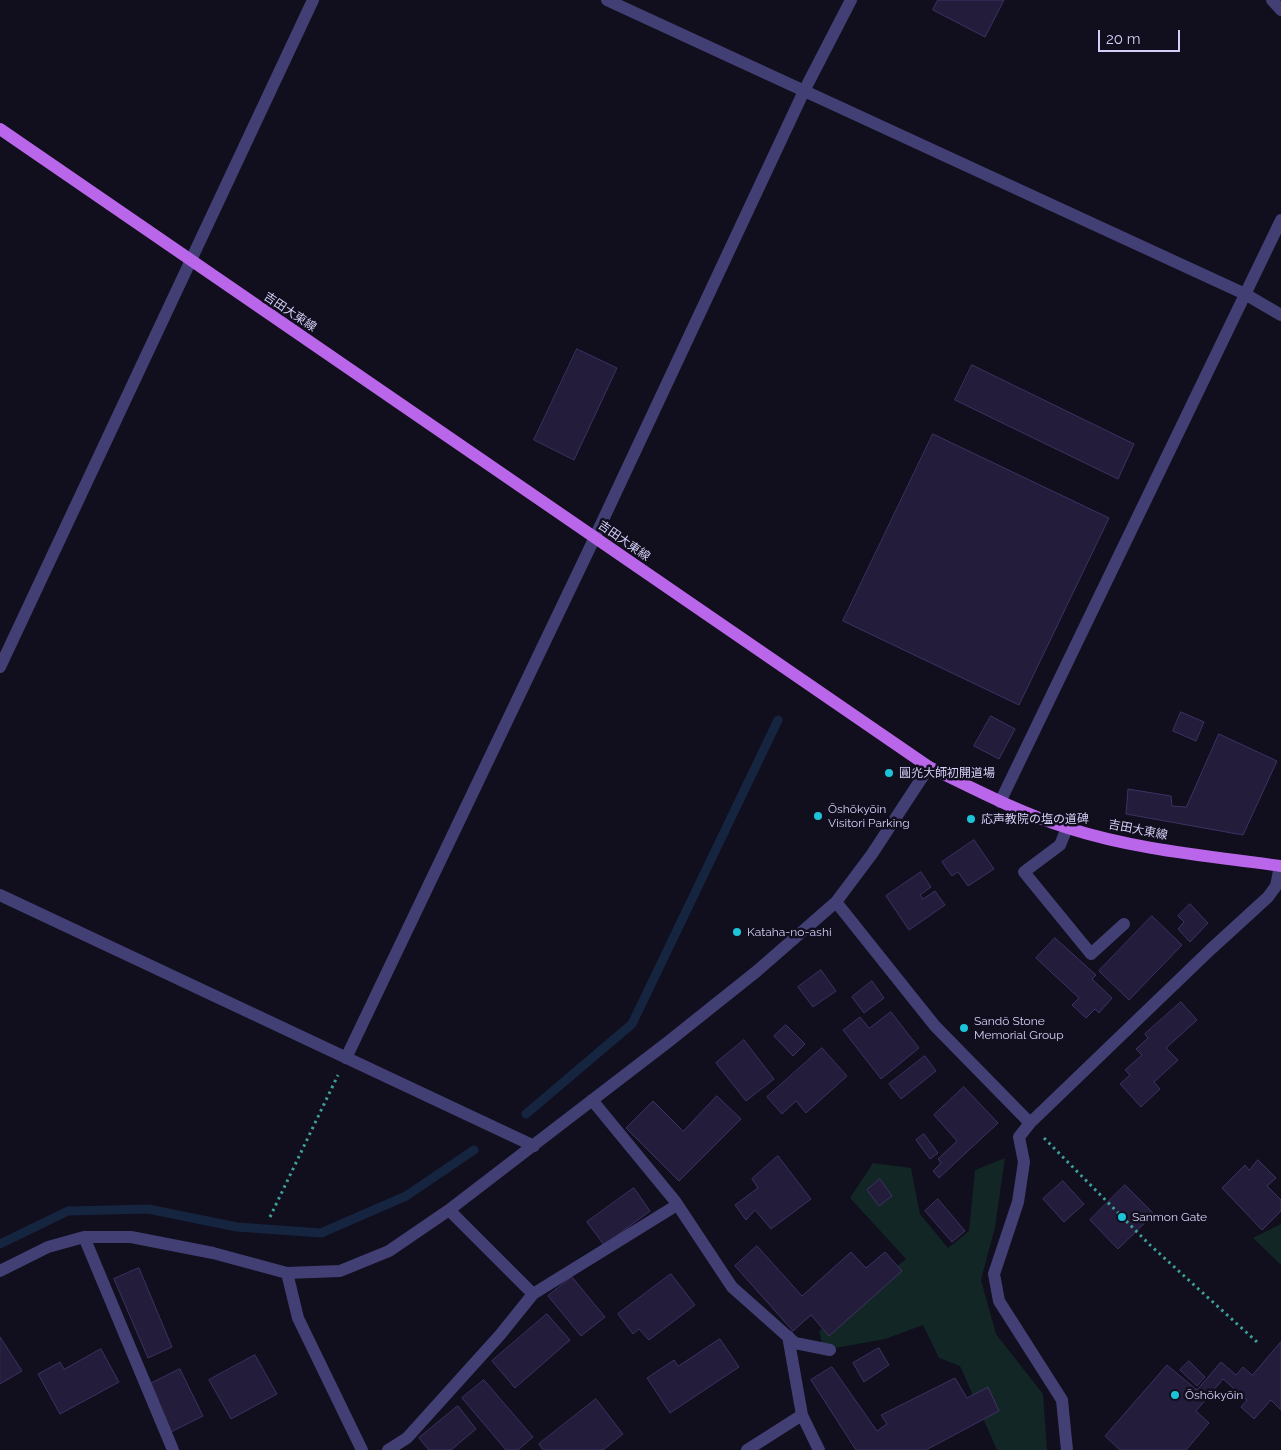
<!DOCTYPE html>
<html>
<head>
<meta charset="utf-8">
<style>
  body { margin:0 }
  #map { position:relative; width:1281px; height:1450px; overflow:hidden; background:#110e1d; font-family:Raleway,sans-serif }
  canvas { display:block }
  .scale { position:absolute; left:1098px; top:30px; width:82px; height:22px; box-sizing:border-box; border:2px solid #d5d0f9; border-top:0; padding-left:6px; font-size:15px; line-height:18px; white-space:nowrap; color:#d5d0f9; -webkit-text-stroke:4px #110e1d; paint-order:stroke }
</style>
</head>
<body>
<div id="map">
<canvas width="1281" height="1450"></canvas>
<div class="scale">20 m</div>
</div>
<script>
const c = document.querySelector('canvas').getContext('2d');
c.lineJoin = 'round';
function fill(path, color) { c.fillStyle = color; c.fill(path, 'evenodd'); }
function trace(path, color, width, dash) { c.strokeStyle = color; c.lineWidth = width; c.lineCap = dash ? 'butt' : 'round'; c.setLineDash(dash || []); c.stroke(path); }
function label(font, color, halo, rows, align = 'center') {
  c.font = font + ' Raleway,"Noto Sans JP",sans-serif'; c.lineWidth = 5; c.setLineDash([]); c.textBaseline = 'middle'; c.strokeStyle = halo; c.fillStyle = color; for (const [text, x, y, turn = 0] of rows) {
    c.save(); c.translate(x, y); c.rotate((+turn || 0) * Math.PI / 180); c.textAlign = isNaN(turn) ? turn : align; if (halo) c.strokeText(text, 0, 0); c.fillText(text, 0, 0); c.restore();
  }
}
fill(new Path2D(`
  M1005 1158 995 1227 981 1280 996 1334 1043 1394 1047 1450H997L960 1366 939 1358 923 1325 885 1339 824 1350 819 1331 906 1259 850 1198 873 1163 911 1168 920 1214 948 1248 969 1231 975 1170Z
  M1281 1224V1265L1253 1238Z`), '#122625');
trace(new Path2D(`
  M526 1114 632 1024 778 720
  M0 1244 68 1211 148 1209 237 1227 321 1233 406 1196 474 1150`), '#152540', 9);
const building = new Path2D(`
  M938 0H1004L985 37 933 10Z
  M577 349 617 368 574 460 534 440Z
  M972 365 1134 444 1118 479 955 400Z
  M933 434 1109 518 1019 705 843 621Z
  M1181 712 1204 722 1196 741 1173 731Z
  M991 716 1015 729 999 759 974 746Z
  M1219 734 1277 761 1243 835 1126 814 1128 789 1171 796 1172 806 1186 807Z
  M974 840 994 869 968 886 958 872 952 876 942 862Z
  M921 872 931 887 920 895 923 899 935 891 945 905 909 930 886 896Z
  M1190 904 1208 923 1190 942 1178 929 1184 922 1178 916Z
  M1152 916 1182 945 1129 1000 1099 971Z
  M1055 938 1096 975 1092 979 1112 998 1099 1013 1095 1009 1086 1018 1072 1005 1079 998 1036 958Z
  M821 970 836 991 813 1007 798 987Z
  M872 981 884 998 864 1013 852 997Z
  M1181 1002 1197 1020 1166 1048 1178 1060 1154 1082 1160 1089 1141 1107 1120 1084 1130 1075 1125 1070 1142 1055 1136 1049 1148 1038 1145 1034Z
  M891 1012 919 1048 881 1079 843 1030 860 1017 869 1028Z
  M786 1025 805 1044 793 1056 774 1036Z
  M744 1040 774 1079 746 1101 716 1063Z
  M822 1048 847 1076 806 1113 796 1101 782 1114 767 1097Z
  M925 1056 936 1071 901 1099 889 1084Z
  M964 1087 998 1123 939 1178 933 1171 941 1163 938 1159 957 1141 934 1115Z
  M717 1096 741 1119 679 1181 626 1128 653 1101 683 1131Z
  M924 1134 938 1153 930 1159 916 1140Z
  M778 1156 811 1199 771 1229 755 1210 746 1220 735 1205 758 1188 752 1179Z
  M1258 1160 1276 1178 1267 1186 1281 1200V1211L1262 1230 1222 1188 1245 1165 1249 1170Z
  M880 1179 892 1196 879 1206 867 1190Z
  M1063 1181 1084 1204 1064 1222 1043 1199Z
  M1125 1185 1154 1214 1118 1249 1090 1220Z
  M634 1188 650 1211 604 1245 587 1222Z
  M938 1199 965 1231 952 1242 925 1211Z
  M757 1246 802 1296 851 1252 866 1268 885 1252 902 1271 829 1336 811 1315 793 1331 735 1266Z
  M139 1268 172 1347 148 1358 114 1279Z
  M671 1274 695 1305 649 1340 639 1329 633 1334 618 1314Z
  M572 1277 605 1317 581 1336 548 1296Z
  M547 1314 570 1340 515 1388 492 1361Z
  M0 1337 22 1371 0 1384Z
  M720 1339 739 1367 670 1413 647 1378 674 1360 678 1366Z
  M1281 1342V1410L1271 1400 1254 1419 1241 1407 1247 1400 1223 1379 1196 1411 1209 1423 1186 1450H1120L1105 1436 1167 1365 1197 1390 1221 1362 1236 1375 1243 1367 1252 1375Z
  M879 1348 889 1365 864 1382 853 1363Z
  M101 1349 119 1382 60 1414 38 1374 60 1362 64 1369Z
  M255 1355 277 1394 231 1419 209 1380Z
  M1189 1361 1205 1377 1197 1386 1180 1370Z
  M832 1367 877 1431 887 1424 881 1415 955 1378 967 1398 988 1387 999 1411 926 1450H856L811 1380Z
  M180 1369 203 1416 171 1432 148 1385Z
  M484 1380 533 1437 518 1450H506L462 1398Z
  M596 1399 623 1434 603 1450H543L539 1444Z
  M458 1406 476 1429 451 1450H429L419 1438Z`);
fill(building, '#231d3b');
trace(building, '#3d3264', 1);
trace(new Path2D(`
  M1044 1138 1150 1245 1257 1342
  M270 1217 338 1075`), '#3da09b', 3, [2.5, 4]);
trace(new Path2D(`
  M607 0 1245 294 1281 315
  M1272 0 1281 10
  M0 667 313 0
  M1000 802 1281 220
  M1067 828 1060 845 1024 872 1091 954 1124 924
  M0 895 534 1146
  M836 902 935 1026 1030 1123
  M346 1058 595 537 804 91 851 0
  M592 1100 675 1201 732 1287 795 1343 830 1350
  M449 1210 533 1294
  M84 1237 173 1450
  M0 1271 48 1247 84 1237H131L213 1253 287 1273 340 1271 389 1251 449 1210 668 1042 757 971 836 902 872 854 929 767
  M287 1273 298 1318 362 1450
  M788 1336 802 1415 819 1450
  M388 1450 407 1438 500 1335 533 1294 677 1205
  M747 1450 802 1415
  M1067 1450 1062 1400 999 1301 994 1274 1018 1202 1024 1162 1019 1137 1030 1123 1210 950 1268 897 1276 886 1280 866`), '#423f75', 12);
trace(new Path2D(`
  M0 129 929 767C974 789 1020 813 1068 828 1136 850 1210 856 1281 866`), '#ba66ea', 12);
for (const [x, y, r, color] of [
  [889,773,5,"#1dc3d8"],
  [818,816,5,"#1dc3d8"],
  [971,819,5,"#1dc3d8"],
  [737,932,5,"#1dc3d8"],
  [964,1028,5,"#1dc3d8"],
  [1122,1217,5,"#1dc3d8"],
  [1175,1395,5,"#1dc3d8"]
]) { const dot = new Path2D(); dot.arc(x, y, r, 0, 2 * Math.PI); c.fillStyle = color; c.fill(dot); trace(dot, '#110e1d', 2); }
label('12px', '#d5d0f9', '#110e1d', [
  ["吉田大東線",290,312,34],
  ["吉田大東線",624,541,35],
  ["吉田大東線",1138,830,11]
]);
label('12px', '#d5d0f9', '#110e1d', [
  ["圓灮大師初開道場",899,773],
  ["Ōshōkyōin",828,809],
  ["Visitori Parking",828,823],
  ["応声教院の塩の道碑",981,819],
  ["Kataha-no-ashi",747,932],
  ["Sandō Stone",974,1021],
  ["Memorial Group",974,1035],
  ["Sanmon Gate",1132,1217],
  ["Ōshōkyōin",1185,1395]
], 'left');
</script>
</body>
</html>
